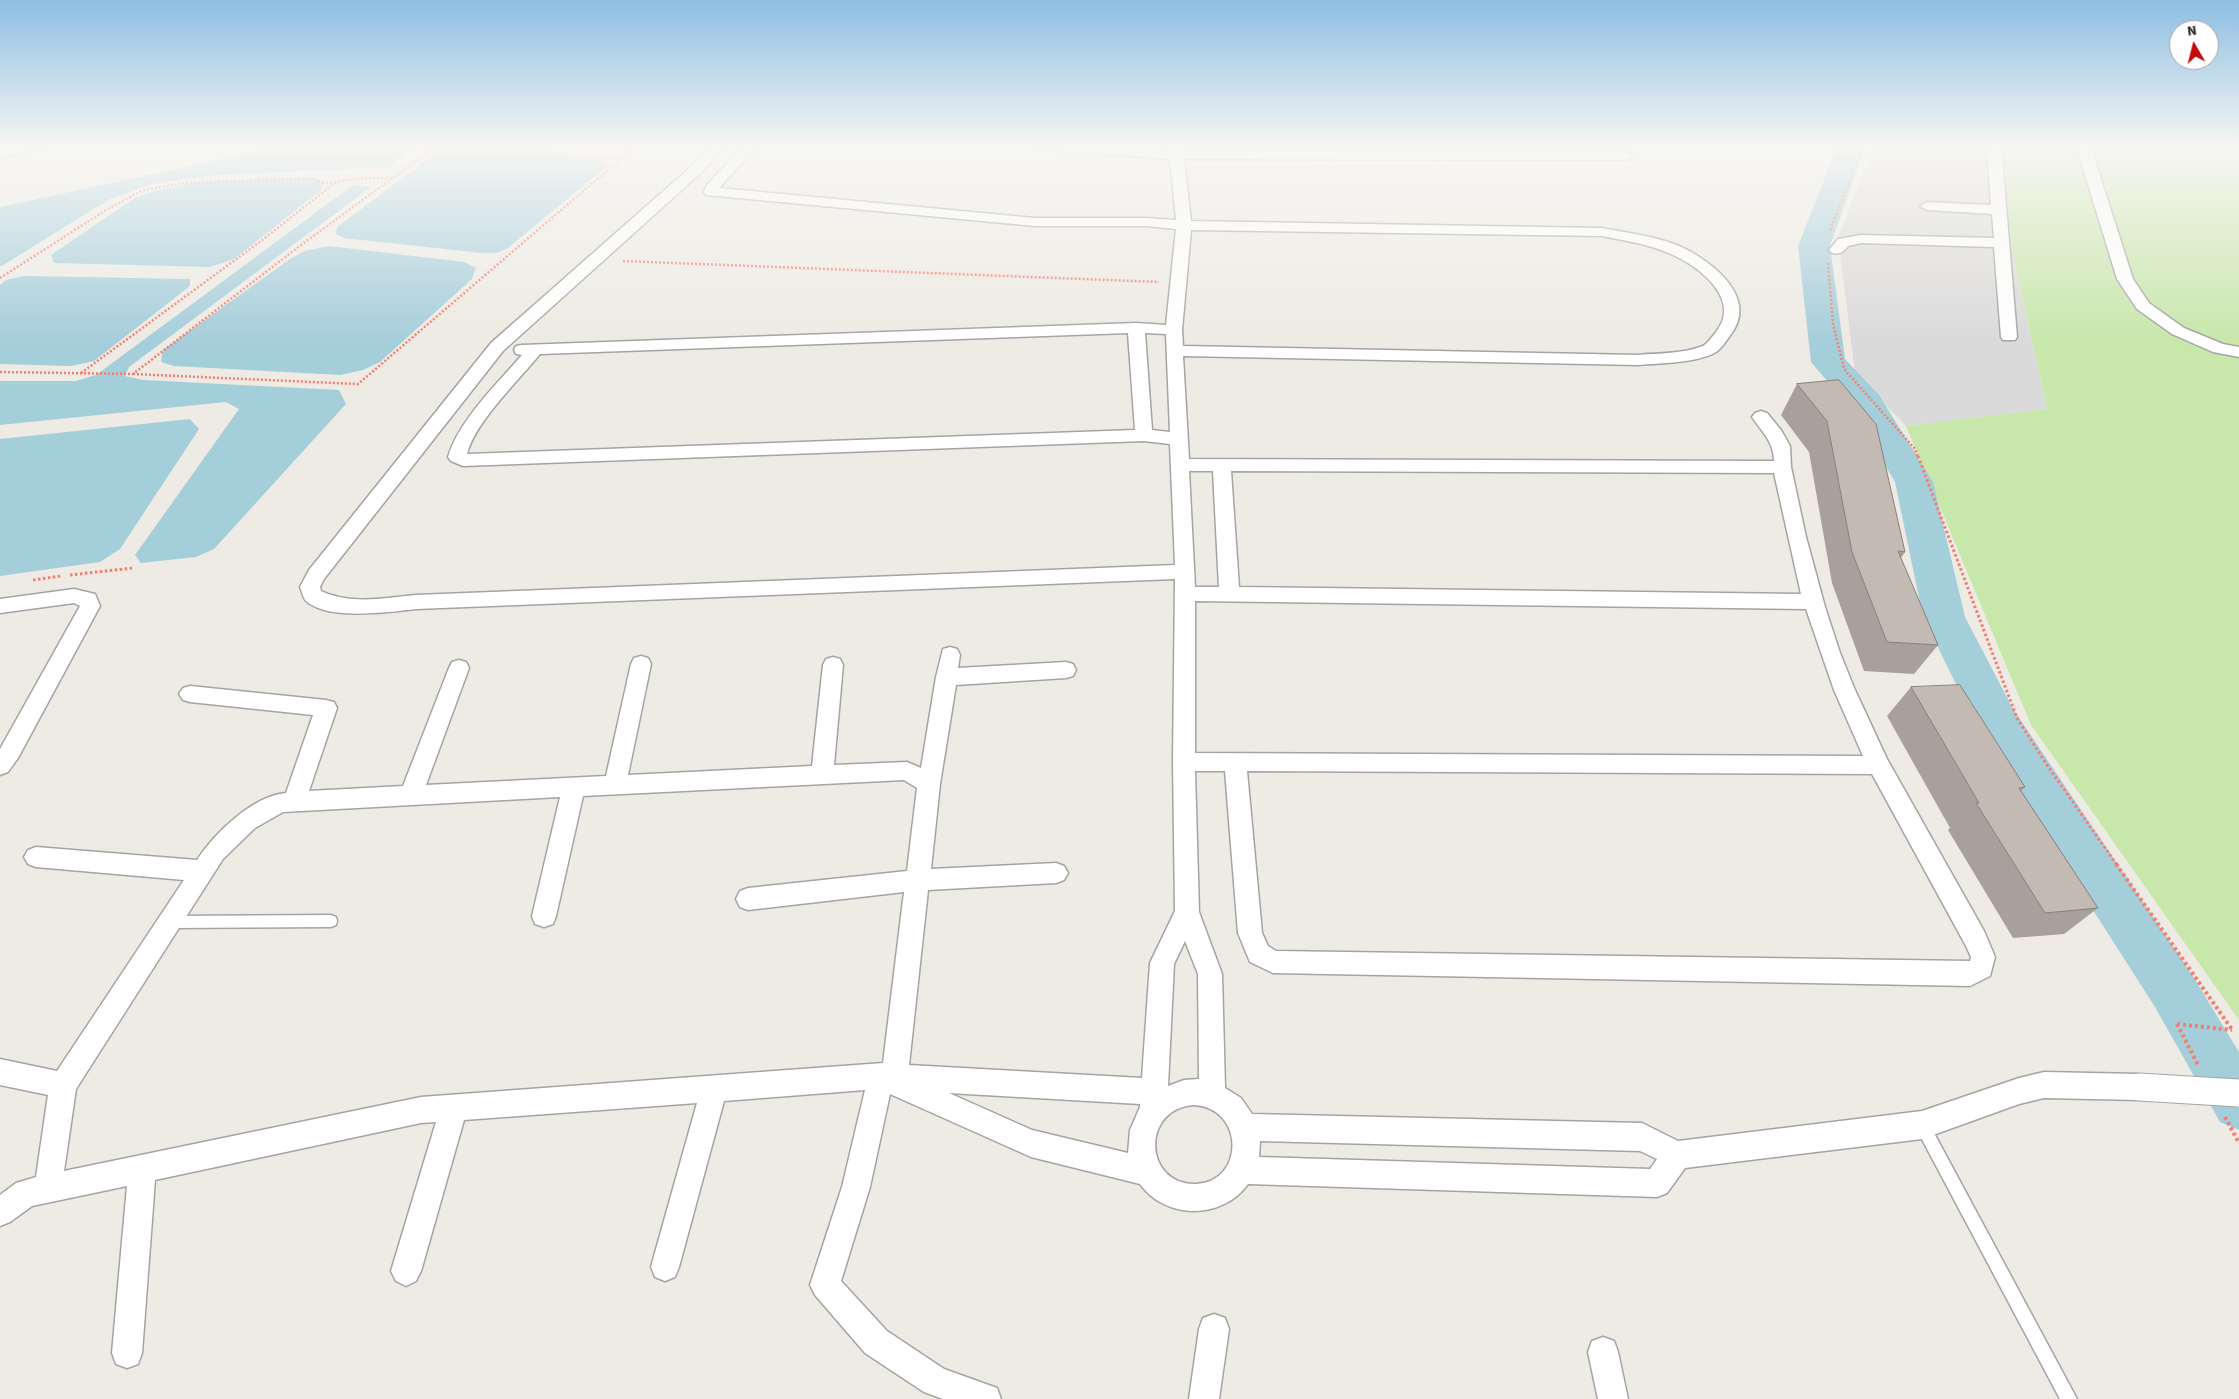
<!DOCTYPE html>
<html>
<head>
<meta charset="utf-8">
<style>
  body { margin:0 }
  #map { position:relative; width:2239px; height:1399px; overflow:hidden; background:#eeebe4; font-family:"Source Sans 3",sans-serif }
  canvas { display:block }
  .north { position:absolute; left:2169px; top:20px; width:50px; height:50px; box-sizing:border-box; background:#fff; border:1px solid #a5a5a5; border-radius:50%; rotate:352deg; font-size:14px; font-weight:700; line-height:20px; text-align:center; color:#1d1d1d }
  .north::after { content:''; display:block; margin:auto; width:18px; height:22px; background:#c40807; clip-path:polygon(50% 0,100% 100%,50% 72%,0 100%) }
</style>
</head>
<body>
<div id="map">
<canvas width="2239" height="1399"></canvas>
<div class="north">N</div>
</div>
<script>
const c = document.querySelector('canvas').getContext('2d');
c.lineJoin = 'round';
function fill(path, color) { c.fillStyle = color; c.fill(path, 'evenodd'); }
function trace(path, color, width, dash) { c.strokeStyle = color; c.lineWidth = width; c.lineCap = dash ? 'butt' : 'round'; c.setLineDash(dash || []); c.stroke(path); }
fill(new Path2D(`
  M1875 145H1995L2011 245 2047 409 1906 426 1855 373 1838 237Z`), '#dbdada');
fill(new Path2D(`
  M1995 145H2239V1020L2031 725 1906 426 2047 409 2011 245Z`), '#c8e7ab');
fill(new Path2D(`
  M289 145H408L414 148 390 167 215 175 152 184 108 200 0 267V207Z
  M450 145H475L598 160 606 165 601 171 508 248 497 253H482L344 238 336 234 337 227 440 150Z
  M317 178 323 183 320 191 234 259 210 267 54 263 51 255 135 198 157 190 196 183Z
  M353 185 371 187 129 367 125 376 143 380 339 390 346 404 214 549 196 557 141 563 135 555 239 409 226 402 0 425V381H76L96 375Z
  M329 246 464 262 476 268 472 279 380 362 363 370 340 375 174 366 161 362 163 350 290 259 305 251Z
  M24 276 190 279V286L94 361 71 366 0 364V285L6 280Z
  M190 419 199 429 120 549 100 562 0 576V439Z`), '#a5cedb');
fill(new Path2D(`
  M1838 145H1866L1830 246 1845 359 1879 395 1933 482 1965 617 2013 709 2191 973 2239 1052V1130L2220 1122 2155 1007 1981 735 1923 617 1895 482 1852 410 1811 362 1798 246Z`), '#a5cedb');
const lane = new Path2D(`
  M331 915 336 917 337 921 336 925 331 927 169 928 164 926 163 922 164 918 169 916Z
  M1922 1118 1927 1120 2077 1399H2060L1917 1130 1915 1125 1917 1120Z`);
const street = new Path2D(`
  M18 145H44L42 148 0 158V150Z
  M710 145H725L703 171 503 351 324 579 320 587 321 591C351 605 385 598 416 595L1175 565 1170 444 1144 441 463 466 451 461 448 457C459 420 497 384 522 355L516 354 514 350 516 346 522 345 1136 323 1166 325 1176 229 1146 226H1035L706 195 704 192 707 185 744 145H759L719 188 1035 218H1146L1176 220 1170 159 1035 149 1028 145H1100L1169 150 1168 145H1182L1183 151 1630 153 1632 156 1630 159 1625 160 1184 159 1191 221 1602 228C1633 234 1666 237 1693 253 1723 271 1757 303 1729 337 1725 342 1722 348 1716 352 1698 363 1660 363 1638 365L1183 356 1189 459 1774 461C1774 442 1762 432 1752 417L1755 413 1761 411 1767 413 1781 430 1790 446 1791 467 1806 537 1825 607 1840 653 1855 690 1887 759 1984 931 1995 957 1990 976 1970 986 1273 973 1250 962 1238 933 1225 771H1195L1199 912 1222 974 1225 1088 1241 1098 1252 1114 1642 1123 1678 1141 1922 1111 2019 1078 2044 1072 2139 1074 2148 1078 2152 1087 2148 1096 2139 1100 2044 1098 2019 1104 1922 1139 1685 1168 1667 1193 1657 1197 1248 1184C1222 1220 1166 1220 1140 1184L1031 1157 890 1094 870 1187 841 1281 887 1331 944 1369 997 1388 1001 1399H943L924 1392 865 1353 815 1295 810 1285 842 1187 865 1090 724 1101 679 1267 675 1277 665 1281 655 1277 651 1267 697 1103 464 1120 421 1271 416 1281 406 1286 396 1281 391 1271 436 1122 421 1123 155 1180 142 1353 138 1364 127 1368 116 1364 112 1353 127 1186 32 1206 10 1222 0 1226V1195L16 1183 36 1177 48 1095 0 1085V1059L57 1071 184 880 36 867 28 864 24 857 28 850 36 847 197 860C214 834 252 796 286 793L313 715 190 702 183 700 179 694 183 688 190 686 326 700 334 702 337 708 309 791 403 786 449 668 452 662 459 660 466 662 469 668 426 785 606 776 631 664 634 658 641 656 648 658 651 664 628 775 812 766 823 665 826 659 833 657 840 659 843 665 834 765 907 762 921 768 936 677 943 649 950 647 957 649 960 655 958 668 1066 662 1073 664 1076 670 1073 676 1066 678 956 685 940 784 931 869 1056 863 1064 866 1068 873 1064 880 1056 883 928 890 909 1065 1142 1078 1150 963 1175 911 1173 762 1175 579 416 609C389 612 328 621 306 601 303 598 302 591 300 587L309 570 491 343 693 165ZM1191 230 1602 236C1626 241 1650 244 1673 255 1700 267 1742 300 1716 332 1712 337 1708 343 1703 346 1683 354 1658 353 1638 355L1183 346 1182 330ZM1128 333 1135 430 467 454C475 422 519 380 540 354ZM1145 333 1166 334 1170 432 1152 430ZM1189 471H1213L1219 587H1195ZM1231 471 1774 473 1801 594 1239 587ZM1195 601 1806 609 1834 690 1863 756 1195 753ZM1247 771 1872 774 1966 946 1971 957 1970 961 1276 951 1268 946 1262 933ZM904 780 917 788 907 871 748 888 740 891 736 899 740 907 748 910 904 892 883 1063 421 1097 64 1171 76 1089 223 859 255 828 283 812 560 797 532 916 535 924 544 927 553 924 556 916 583 796ZM1185 941 1198 974 1199 1079 1184 1080 1168 1086 1174 964ZM949 1093 1140 1104V1107L1130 1130 1128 1153 1032 1130ZM1194 1105C1245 1108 1245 1182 1196 1184 1143 1185 1141 1108 1194 1105ZM1260 1141 1640 1151 1657 1159 1650 1169 1259 1157Z
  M1987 145H2001L2017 337 2015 340H2003L2001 337 1994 247 1861 243 1848 246C1843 252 1840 255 1832 253L1829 250 1838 239 1861 235 1994 238 1992 214 1927 210 1920 206 1927 202 1991 205Z
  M2076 145H2090L2133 279 2149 303 2184 328 2223 344 2239 347V357L2213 352 2172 334 2137 309 2117 279Z
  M74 589 95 594 100 606 18 758 8 772 0 775V749L80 606 74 603 0 613V599Z
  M1214 1314 1225 1318 1229 1329 1219 1399H1189L1199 1329 1203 1318Z
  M1603 1337 1614 1341 1618 1352 1628 1399H1598L1588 1352 1592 1341Z`);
trace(lane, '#a4a4a4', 3);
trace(street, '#a4a4a4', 3);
trace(new Path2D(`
  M478 145 604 159 622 158 638 145
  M1830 230 1864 145
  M623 261 1159 282
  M1828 263 1833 324 1844 369 1915 449 1918 458
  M0 278 106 210 143 190 184 183 306 178 326 183 367 178H390
  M0 372 133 374 301 245 438 145
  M81 373 261 241 336 182
  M133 374 358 384 622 158`), '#f57d6e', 2.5, [2, 2]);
trace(new Path2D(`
  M1918 456 2017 718 2047 765 2117 865
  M70 575 133 568
  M33 580 61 576`), '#f57d6e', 3, [2.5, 2.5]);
trace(new Path2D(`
  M2116 864 2233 1031
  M2177 1024 2198 1065
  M2177 1024 2232 1030
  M2225 1117 2239 1143`), '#f57d6e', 4, [3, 3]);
fill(lane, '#fff');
fill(street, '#fff');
const streetBridge = new Path2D(`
  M2139 1087 2239 1093`);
trace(streetBridge, '#a4a4a4', 29, []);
trace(streetBridge, '#fff', 27);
fill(new Path2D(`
  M1839 380 1905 552 1901 558 1938 645 1914 674 1864 671 1832 583 1809 452 1781 415 1797 384Z
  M1911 687 2025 787 2021 791 2098 908 2064 934 2013 938 1948 830 1950 828 1887 716Z`), '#a8a09a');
const building = new Path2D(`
  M1839 380 1876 424 1905 552 1898 551 1938 645 1887 642 1852 552 1827 421 1797 384Z
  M1960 685 2025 787 2019 788 2098 908 2045 913 1976 803H1979L1911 687Z`);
fill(building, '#c3bab3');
trace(building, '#88827d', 1);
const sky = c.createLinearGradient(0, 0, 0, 341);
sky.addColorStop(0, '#8dbee3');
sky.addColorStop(0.43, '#f7f6f3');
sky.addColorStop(1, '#f7f6f300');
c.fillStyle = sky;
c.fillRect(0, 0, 2239, 341);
</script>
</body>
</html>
